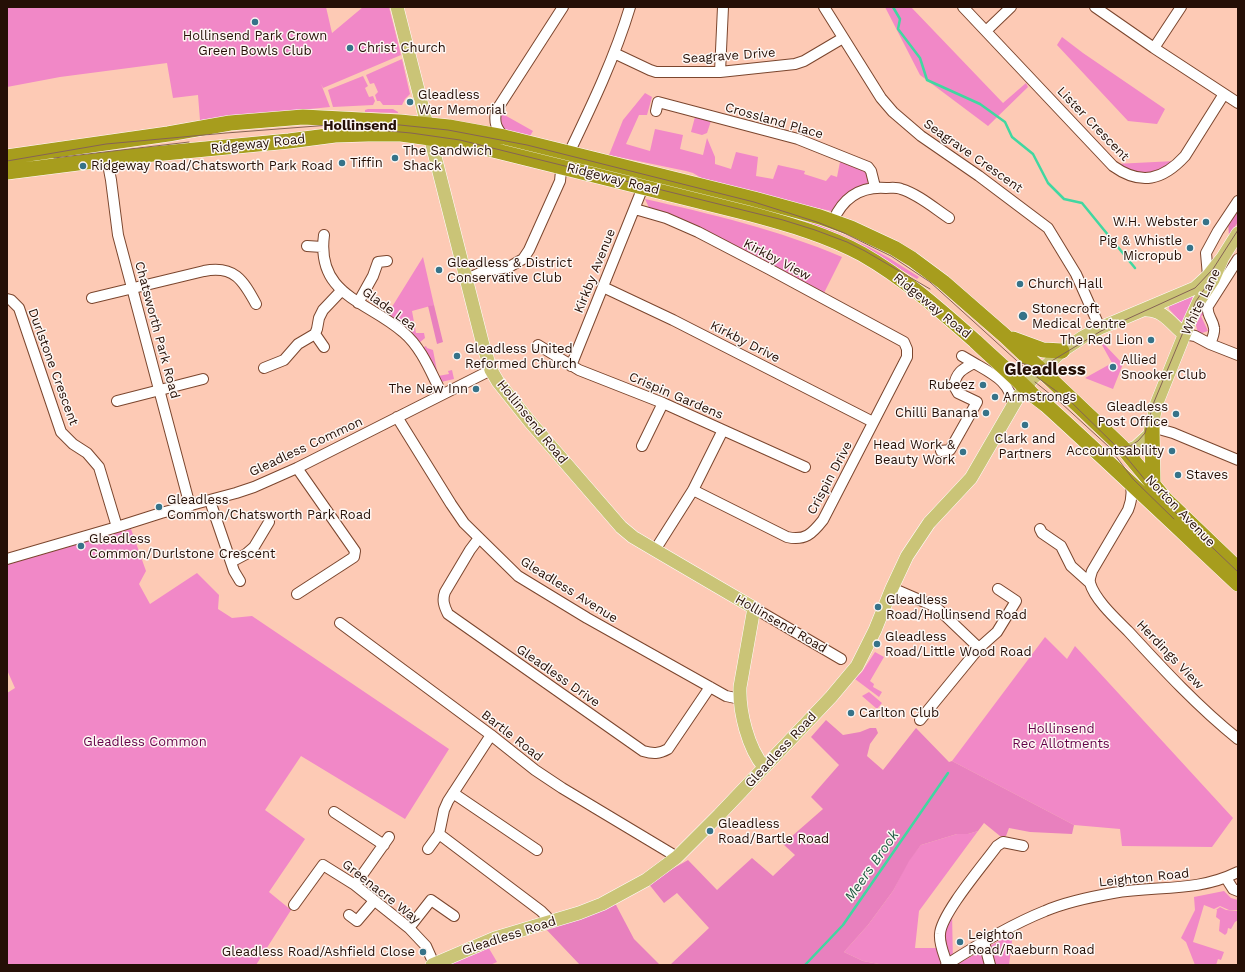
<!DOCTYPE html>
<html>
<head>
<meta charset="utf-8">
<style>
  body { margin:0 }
  #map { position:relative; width:1245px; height:972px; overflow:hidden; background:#fdcab5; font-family:"Work Sans",sans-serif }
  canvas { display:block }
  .frame { position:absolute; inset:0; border:8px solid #250f06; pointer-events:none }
</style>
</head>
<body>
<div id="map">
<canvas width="1245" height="972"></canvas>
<div class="frame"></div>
</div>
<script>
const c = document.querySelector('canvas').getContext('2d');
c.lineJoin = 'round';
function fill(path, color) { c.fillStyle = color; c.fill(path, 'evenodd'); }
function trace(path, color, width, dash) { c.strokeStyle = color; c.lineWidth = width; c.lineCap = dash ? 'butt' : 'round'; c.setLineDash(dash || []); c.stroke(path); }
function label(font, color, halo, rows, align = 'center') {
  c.font = font + ' "Work Sans",sans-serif'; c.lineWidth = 3; c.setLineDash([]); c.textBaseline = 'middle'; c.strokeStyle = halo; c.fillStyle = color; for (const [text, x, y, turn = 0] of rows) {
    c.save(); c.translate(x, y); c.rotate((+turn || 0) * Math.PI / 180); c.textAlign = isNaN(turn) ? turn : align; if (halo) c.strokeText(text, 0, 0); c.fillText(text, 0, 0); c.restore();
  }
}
fill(new Path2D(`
  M7 7H326L332 33 363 7H389L401 55 323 88 321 84 330 107 200 120 198 95 173 98 167 63 60 77 7 87Z
  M885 7H911L1003 103 1026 83 1028 87 988 126 920 75Z
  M1062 37 1083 53 1165 109 1157 124 1128 121 1057 45Z
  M402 59 410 94 405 99 402 105H383L380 101H377L375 95 378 92 374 83 370 84 366 75Z
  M363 76 368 86 365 88 369 97 373 96 375 101 373 105 333 107 328 90Z
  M645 93 652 97 647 115H639L626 144 650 151 655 129 683 135 680 149 703 155 707 138 715 157V164L731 169 736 152 758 157 756 176 773 179 778 165 805 171 804 174 826 181 831 175 837 177 840 162 869 170 874 180 846 195 831 211 799 204 703 179 693 173 686 171 609 155 623 120Z
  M368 109H393L398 112V113L365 112V110Z
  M501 113 533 131 530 136 503 129 501 121Z
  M695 117 711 121 707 133 702 135 691 132Z
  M1175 161 1164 170 1143 176 1115 164Z
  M592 164 785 214 817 224 869 247 889 258 919 277 917 279 867 250 591 168Z
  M645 199C711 214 779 230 842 257L824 293 650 210Z
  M423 257 434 305 412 311 416 333H424L425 338 419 343 403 325 387 315Z
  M1191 295 1193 297 1184 320 1181 322 1169 309V306Z
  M1203 307 1206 314 1201 316 1208 331 1199 334C1193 321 1197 319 1203 307Z
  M1104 344 1123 364 1113 389 1085 378 1112 363 1102 345Z
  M426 346 427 348 433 350 438 376 449 374 448 371 452 370 454 379 441 382 422 348Z
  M131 529 146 571 139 584 150 604 197 573 219 595 218 609 232 618 252 616 449 749 405 819 301 756 265 810 305 839 269 892 291 910 256 965H7V693L15 688 7 670V564Z
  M1045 637 1067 659 1075 646 1233 818 1212 847 1122 846 1120 829 1074 825 952 761Z
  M875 652 884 657 870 681 874 684 873 687 882 692 879 697 855 679 862 672Z
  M869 692 882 703 877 709 862 696Z
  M978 831 919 911 915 948H939L952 911 953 965H884L863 961 844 952 868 925 893 891 908 861 921 845 957 834H968Z
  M1224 891 1231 898 1238 900V910H1229L1220 906 1214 909 1204 905 1193 942 1224 952 1221 960 1218 959 1216 965H1195L1186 942 1181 938 1195 910 1194 897Z
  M1220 907 1226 910 1238 911V920L1235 922 1231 929 1228 928 1227 933 1225 935 1219 931 1220 920 1216 917 1217 910H1216Z
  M1013 933 1009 965H956Z
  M487 945 497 962 490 965H441Z`), '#f188c7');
fill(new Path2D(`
  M1238 206V222L1229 236 1228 221Z
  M434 305 443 342 437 344 428 306Z
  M826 720 843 735 860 732 870 728H876L878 733 870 744 867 756 883 770 916 728 949 762 952 761 1074 825 1072 834 1030 832 1009 828 1006 836H1000L984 823 978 831 968 834H957L921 845 909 861 893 891 868 925 844 952 863 961 884 965H670L709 928 677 893 664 903 648 883 688 860 717 890 752 858 773 876 795 855 783 844 823 809 811 797 839 765 811 737Z
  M615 903 634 939 660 965H580L544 927Z`), '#e880be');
trace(new Path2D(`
  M893 7 900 19 898 29 920 58 927 80 980 104 1005 122 1012 137 1033 154 1048 183 1064 199 1082 203 1135 268
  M805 965 843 925 948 773`), '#41d7a1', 2.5);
const minor = new Path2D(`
  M824 7 881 98 893 112 921 136 979 176 1048 228 1076 274 1100 328
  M963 7 1113 166C1141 186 1163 180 1185 156L1224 94
  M1095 7 1154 48 1238 103
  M986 31 1011 7
  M1154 48 1181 7
  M614 53 650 70 656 72H720L795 64 804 61 843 38
  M720 72 723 7
  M656 111 658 102 798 139 868 167 871 171 875 187
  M504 137C496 128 494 123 496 111L563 7
  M569 153C592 105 615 57 630 7
  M107 159 111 180 118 235 190 506
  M635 209 666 218 698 232 769 269 904 342 907 349V357L823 520C812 534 805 541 787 537L693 490
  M833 221C843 198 860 186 886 188 891 188 897 187 901 189 918 194 934 208 949 218
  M324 235C316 296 368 301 403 332 422 348 431 373 442 394
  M307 246 322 247
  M1208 276 1206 253 1218 231 1238 201
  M467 279 484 271 509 267 523 259 529 250 560 181 561 171 556 165
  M603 287 673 320 873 422
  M92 298 204 271C234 265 243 280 256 304
  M7 299 11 300 19 308 61 432 73 444 87 453 99 467 117 527
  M358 303 373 276 378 262 387 261
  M315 334 324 347
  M1184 334 1195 336 1210 344 1238 355
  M1210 344C1212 339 1215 333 1214 328 1213 319 1206 315 1208 306L1238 259
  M538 345 579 370 663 403 805 467
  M962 356 974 363
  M571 366 643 187
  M264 368 284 360 298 344 315 334 317 329 319 318 323 310 342 290
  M117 401 203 379
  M397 417 451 504 464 523 518 576 587 618 710 687 726 696 740 699
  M1152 427 1173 433 1238 460
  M642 446 663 403
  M941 451 950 450 977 402 958 393 954 386C956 372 963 369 974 363 993 374 1011 382 1013 406
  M297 468 355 551 354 557 297 594
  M1130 482C1133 492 1132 500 1128 510L1092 571C1091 575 1089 579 1090 583 1095 600 1116 619 1128 631 1163 669 1198 707 1238 739
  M210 501 234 571 240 581
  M1040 529 1042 533 1061 546 1071 566 1090 583
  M479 538 470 550 445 592C442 600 444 606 448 614L643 751C653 754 659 754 668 749L710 687
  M655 550 693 490 723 430
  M7 559 117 527 161 513 236 493 254 487 297 468 491 370
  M231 562 246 554 254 547 269 522
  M892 588 936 607 979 648
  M754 608 841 659
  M340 623 491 735 535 770 562 788 677 857
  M920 720 979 648 997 632 1016 601 998 589
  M453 793 537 850
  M334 812 384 845
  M439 834 541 911 547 917 549 923
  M428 849 439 834 444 810 448 801 491 735
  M1226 878 1233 889 1238 891
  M355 885 389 837
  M294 905 323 865 355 885 409 928 426 946 434 964
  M349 915 357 921 374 901
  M409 928 431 900 454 916
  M984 942 990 965
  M947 964C944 954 939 944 940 934 941 914 984 864 997 846L1003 842 1023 846
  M946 965C977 945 1010 925 1045 911 1066 902 1090 897 1113 893 1157 885 1195 893 1238 872`);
const major = new Path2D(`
  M397 7 483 345 491 370 498 382 530 422 621 527 633 537 655 550 754 608 740 687C739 712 748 748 764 767
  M1147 310C1164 310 1172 325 1184 334
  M1125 451 1136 447 1149 435 1152 427 1156 405 1189 323 1199 301 1213 280 1223 257 1238 233
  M432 965 495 938 579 913 602 904 646 880 677 857 719 815 831 697 857 666 875 630 892 588 907 556 929 523 971 478 1018 397 1032 379 1062 351 1083 337 1100 328 1195 288 1208 276 1223 257`);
const highway = new Path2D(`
  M7 157 168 134 230 123 303 117 400 122 449 127 504 137 754 199 820 217 851 228 894 248 912 259 943 282 1005 336 1122 447 1166 500 1238 569
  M7 172 133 156 289 141 335 135 368 134H401L430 138 460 142 493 150 751 214C788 224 827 235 862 254 904 278 939 309 975 341 994 359 1014 376 1033 395L1046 405C1111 464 1174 524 1238 584
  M1013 339 1043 350 1062 351
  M1152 427 1153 485`);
trace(minor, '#7b462e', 12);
trace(major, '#fff', 14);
trace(highway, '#fff', 16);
trace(minor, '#fff', 10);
trace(major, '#cac477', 13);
trace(highway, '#a79d1d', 15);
trace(new Path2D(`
  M367 129 411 133 460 140 783 220 815 230 847 242 865 251 930 289
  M54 158 189 142
  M7 161 106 144 226 133 343 124 400 125 448 130 527 145 754 202 817 222 844 233 891 256 930 282 1027 370 1070 401 1122 452 1151 487 1172 509 1238 572
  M1021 363 1032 366 1045 365 1101 331 1195 288 1213 269 1238 230
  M1035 382 1061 403 1109 447 1133 479 1174 519
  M1114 447H1122L1130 446 1138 441 1145 433 1154 402 1189 318 1196 301 1212 278`), '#866355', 1);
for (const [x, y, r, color] of [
  [255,22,4,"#367389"],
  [350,48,4,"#367389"],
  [410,102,4,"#367389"],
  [395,158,4,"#367389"],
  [342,163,4,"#367389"],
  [83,166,4,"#367389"],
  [1206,222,4,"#367389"],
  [1190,248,4,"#367389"],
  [439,270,4,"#367389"],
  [1020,284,4,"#367389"],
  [1023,316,5,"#367389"],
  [1151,340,4,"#367389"],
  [457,356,4,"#367389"],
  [1113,367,4,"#367389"],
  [983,385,4,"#367389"],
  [476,389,4,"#367389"],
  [995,397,4,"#367389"],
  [986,413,4,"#367389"],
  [1176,414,4,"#367389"],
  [1025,425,4,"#367389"],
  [1172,451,4,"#367389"],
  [963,452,4,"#367389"],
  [1178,475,4,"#367389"],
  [159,507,4,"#367389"],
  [81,546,4,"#367389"],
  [878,607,4,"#367389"],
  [877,644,4,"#367389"],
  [851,713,4,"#367389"],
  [710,831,4,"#367389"],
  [960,942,4,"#367389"],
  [423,952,4,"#367389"]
]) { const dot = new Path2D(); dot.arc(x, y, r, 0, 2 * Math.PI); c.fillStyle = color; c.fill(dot); trace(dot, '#fdf7f4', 1.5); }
label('13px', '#250f06', '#fdf7f4', [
  ["Hollinsend Park Crown",255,36,"center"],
  ["Green Bowls Club",255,51,"center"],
  ["Christ Church",358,48],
  ["Gleadless",418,95],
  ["War Memorial",418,110],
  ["The Sandwich",403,151],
  ["Shack",403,166],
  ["Tiffin",350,163],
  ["Ridgeway Road/Chatsworth Park Road",91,166],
  ["W.H. Webster",1198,222,"right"],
  ["Pig & Whistle",1182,241,"right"],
  ["Micropub",1182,256,"right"],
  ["Gleadless & District",447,263],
  ["Conservative Club",447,278],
  ["Church Hall",1028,284],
  ["Stonecroft",1032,309],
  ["Medical centre",1032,324],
  ["The Red Lion",1143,340,"right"],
  ["Gleadless United",465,349],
  ["Reformed Church",465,364],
  ["Allied",1121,360],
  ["Snooker Club",1121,375],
  ["Rubeez",975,385,"right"],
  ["The New Inn",468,389,"right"],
  ["Armstrongs",1003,397],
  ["Gleadless",1168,407,"right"],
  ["Post Office",1168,422,"right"],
  ["Chilli Banana",978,413,"right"],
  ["Clark and",1025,439,"center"],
  ["Partners",1025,454,"center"],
  ["Head Work &",955,445,"right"],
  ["Beauty Work",955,460,"right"],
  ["Accountsability",1164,451,"right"],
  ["Staves",1186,475],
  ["Gleadless",167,500],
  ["Common/Chatsworth Park Road",167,515],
  ["Gleadless",89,539],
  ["Common/Durlstone Crescent",89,554],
  ["Gleadless",886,600],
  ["Road/Hollinsend Road",886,615],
  ["Gleadless",885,637],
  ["Road/Little Wood Road",885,652],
  ["Carlton Club",859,713],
  ["Gleadless",718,824],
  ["Road/Bartle Road",718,839],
  ["Leighton",968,935],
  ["Road/Raeburn Road",968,950],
  ["Gleadless Road/Ashfield Close",415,952,"right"]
], 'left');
label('13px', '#250f06', '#fdf7f4', [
  ["Seagrave Drive",729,56,-4],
  ["Crossland Place",774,121,16],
  ["Lister Crescent",1093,124,46],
  ["Ridgeway Road",258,144,-6],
  ["Seagrave Crescent",973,156,35],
  ["Ridgeway Road",613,179,14],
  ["Kirkby View",777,260,28],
  ["Kirkby Avenue",595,271,-68],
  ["White Lane",1201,302,-64],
  ["Ridgeway Road",932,306,39],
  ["Glade Lea",389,309,36],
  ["Chatsworth Park Road",157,330,75],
  ["Kirkby Drive",745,342,27],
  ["Durlstone Crescent",53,367,70],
  ["Crispin Gardens",676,396,23],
  ["Hollinsend Road",532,422,51],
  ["Gleadless Common",306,447,-25],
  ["Crispin Drive",830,478,-62],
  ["Norton Avenue",1180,511,46],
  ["Gleadless Avenue",569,590,32],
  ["Hollinsend Road",781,624,30],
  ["Herdings View",1170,655,46],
  ["Gleadless Drive",558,676,35],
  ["Bartle Road",512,736,38],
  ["Gleadless Road",781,750,-47],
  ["Leighton Road",1144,878,-6],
  ["Greenacre Way",381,892,38],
  ["Gleadless Road",509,936,-18]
]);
label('13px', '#640148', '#fdf7f4', [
  ["Hollinsend",1061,729],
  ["Rec Allotments",1061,744],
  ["Gleadless Common",145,742]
]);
label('bold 14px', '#250f06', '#fdf7f4', [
  ["Hollinsend",360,126]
]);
label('italic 14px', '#235c45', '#fdf7f4', [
  ["Meers Brook",872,866,-55]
]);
label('bold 17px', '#250f06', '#fdf7f4', [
  ["Gleadless",1045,370]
]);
</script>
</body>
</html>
